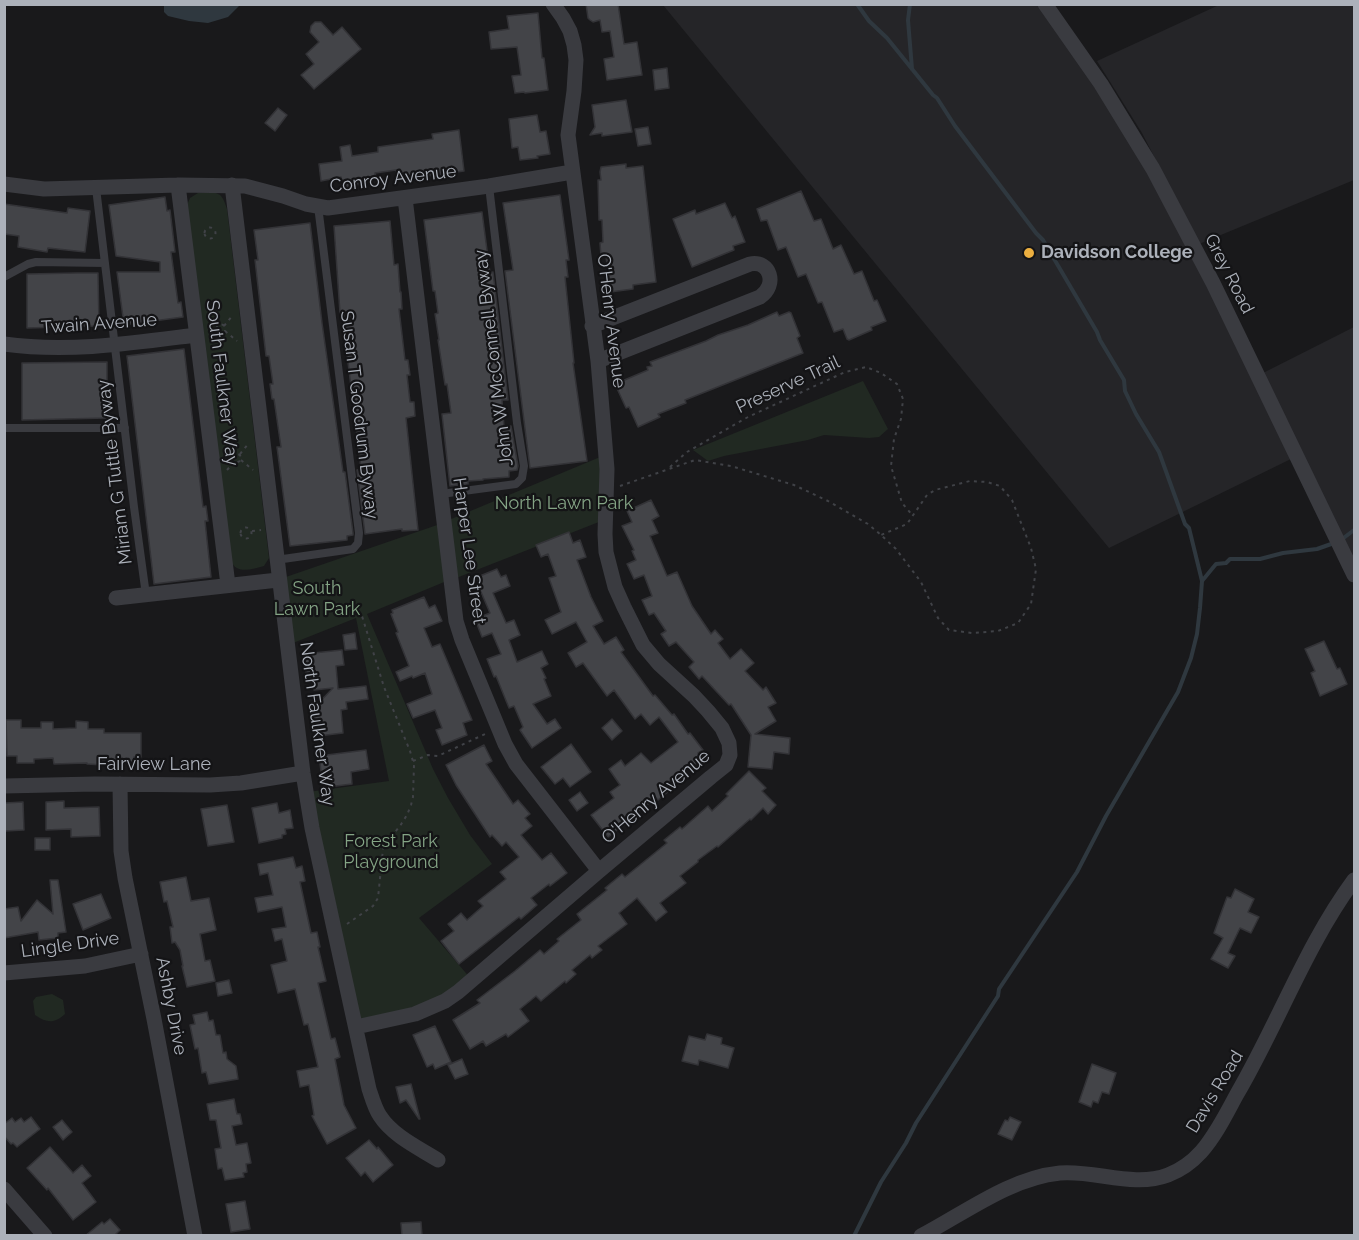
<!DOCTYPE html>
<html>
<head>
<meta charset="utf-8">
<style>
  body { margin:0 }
  #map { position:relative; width:1359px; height:1240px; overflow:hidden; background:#19191b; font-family:Raleway,sans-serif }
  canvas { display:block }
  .frame { position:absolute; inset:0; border:6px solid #acb1ba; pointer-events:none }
</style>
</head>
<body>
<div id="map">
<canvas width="1359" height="1240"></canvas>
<div class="frame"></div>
</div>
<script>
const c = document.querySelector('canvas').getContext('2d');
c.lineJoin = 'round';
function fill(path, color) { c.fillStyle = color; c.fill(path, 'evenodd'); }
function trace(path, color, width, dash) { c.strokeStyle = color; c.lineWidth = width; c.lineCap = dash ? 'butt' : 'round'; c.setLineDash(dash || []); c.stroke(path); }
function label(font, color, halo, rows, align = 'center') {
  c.font = font + ' Raleway,sans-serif'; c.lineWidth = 4.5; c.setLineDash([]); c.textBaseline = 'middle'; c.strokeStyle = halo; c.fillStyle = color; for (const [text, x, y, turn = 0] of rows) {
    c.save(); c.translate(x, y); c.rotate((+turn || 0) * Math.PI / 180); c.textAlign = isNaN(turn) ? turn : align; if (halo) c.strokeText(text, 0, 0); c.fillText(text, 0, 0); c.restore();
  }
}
fill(new Path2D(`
  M663 5H1044L1144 160 1293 458 1109 548Z
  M1219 5H1354V180L1199 244 1142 133 1097 61Z
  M1354 327V561L1263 373Z`), '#252528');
fill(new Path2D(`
  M198 193C217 193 221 189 227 209L269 558 264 566C253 569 238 574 232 563L187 205 190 198Z
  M863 381 888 429 879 437 869 438 824 435 808 440 724 456 708 461 693 450Z
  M605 455 604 520 451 580 444 522Z
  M443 523 449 580 367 614 433 769 448 798 470 835 492 864 419 918 471 979 444 1000 357 1025 308 792 389 781 356 618 288 645 280 579Z
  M52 994 63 1000 65 1014C54 1024 47 1023 35 1015L33 1001 36 997Z`), '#212922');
fill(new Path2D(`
  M164 4H240V5L228 17 208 23 189 21 168 16 164 12Z`), '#2f383f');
trace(new Path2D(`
  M910 4 908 20 912 69
  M1341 540 1354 530
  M1202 581 1216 564 1226 563 1230 559H1260L1283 553 1317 549 1334 543
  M854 1236 881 1182 906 1143 916 1123 998 996 999 989 1077 872 1106 816 1178 692 1191 658 1197 634 1200 608 1202 581 1189 528 1185 524 1159 452 1136 414 1125 391 1124 380 1100 340 1097 332 1043 240 1036 233 955 126 937 98 933 95 887 38 869 21 857 4`), '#2f383f', 4);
const building = new Path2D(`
  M586 4H618L624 44 637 42 642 75 607 80 604 59 614 57 610 31 602 32 600 20 593 22 590 20 588 18Z
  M538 13 542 58H544L548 90 525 93 524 92 515 93 512 76 521 75 517 47 491 49 489 32 509 29 507 16Z
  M315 22H321L333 35 342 27 361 49 314 89 301 75 314 64 306 54 319 42 310 32 311 26Z
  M667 68 669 88 655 90 653 70Z
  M626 100 632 132 602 136V133L590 135 595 127 592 105Z
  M278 108 287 115 275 131 265 123Z
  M537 115 540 132 546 131 550 154 537 156 538 158 520 160 518 147 512 148 509 119Z
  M648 127 651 144 638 146 635 129Z
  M459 130 464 171 398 180 396 170 375 173 376 177 367 178 368 183 343 187 341 177 321 181 319 164 342 161 340 147 350 145 352 156 378 152V147L433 139 432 134Z
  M626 164V168L643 166 656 282 633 285V289L610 292 606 256 601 257 600 243 603 242 602 220H599L598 180H601L600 172 601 167Z
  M801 191 814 221 821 219 833 249 841 245 854 274 862 271 874 301 877 300 886 321 871 327 872 330 849 340 847 339 843 329 834 332 822 302 818 303 806 274 798 277 786 247 778 250 767 220 761 221 757 209Z
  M560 195 569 260H566L568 277H565L574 363H573L587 461 530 468 505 271 513 270 503 203Z
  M165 197 167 211 170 210 175 252H171L178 303 181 302 183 317 124 325 117 272H160V262L116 256 109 205Z
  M725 203 732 218 735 216 745 242 733 246 734 250 692 267 673 219 695 210 696 214Z
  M4 204 67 213 68 208 90 211 85 252 48 248 47 252 18 247 19 236 4 234Z
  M482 212 490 273 493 272 508 400H502L504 427 511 426 518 466 517 470 509 471V477L483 479V480L468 481V484L450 486 442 414 451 413 447 384 445 385 438 340H439L435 314 438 313 435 291H433L424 220Z
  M390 221 394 265 398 264 400 292H401L402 309H399L405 360H408L410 375H407L410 402H414L415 416 406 418 418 530 402 531V529L365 534 357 470 361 469 342 313H340L334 226Z
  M310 223 322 323 343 472H345L353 533V535L347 536V540L290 546 277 447H281L274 399H272L270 384H273L269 356H266L255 260H258L254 230Z
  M77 273H98L99 326 27 328V274Z
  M777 312 779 316 789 312 791 313 800 336 797 338 803 353 685 400 686 403 658 414 660 417 638 427 629 407 626 408 615 384 648 370 647 367 652 366 650 362 706 341 718 335 748 325Z
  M184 349 203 507 206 506 208 521H205L211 577 154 584 127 356Z
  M107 362V418L22 420V363Z
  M651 500 659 516 652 520 658 533 650 536 667 576 677 572 692 606 711 634 715 630 723 639 718 643 730 659 741 649 754 663 745 671 763 690 766 687 776 703 768 707 776 721 755 734 790 738 789 754 774 752 772 769 748 767 751 735 731 704 729 705 702 676 699 679 689 667 694 662 676 642 669 646 661 634 666 631 654 613 649 615 642 600 652 596 644 575 634 579 627 564 636 560 632 551 634 550 622 526 632 522 627 511Z
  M569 532 573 543 580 540 586 557 577 560 591 597 603 621 593 626 604 644 616 637 624 650 621 652 653 696 655 695 672 715 674 714 688 734 690 733 703 750 698 753 702 759 689 769 687 767 669 781 674 787 658 800 656 798 623 823 624 825 608 837 591 815 614 798 610 792 620 785 609 769 621 760 625 766 641 753 651 763 678 742 659 717 650 725 641 714 635 719 614 690 607 696 583 663 576 667 568 653 587 642 576 622 552 634 545 620 561 612 549 578 556 576 548 554 541 557 536 545Z
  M497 569 501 577 506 575 510 586 493 593 506 623 514 620 520 635 509 640 517 662 542 651 548 664 541 668 546 678 544 679 551 696 533 704 547 724 555 719 561 728 532 748 520 730 523 727 514 706 509 708 496 676 494 677 487 659 501 654 492 633 482 637 475 619 490 613 475 578Z
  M424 597 429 608 435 605 442 621 424 628 432 647 440 644 472 720 463 723 467 735 442 745 436 730 442 728 435 710 413 718 407 704 432 694 425 673 413 678 412 676 400 681 396 672 409 666 396 633 398 632 391 614 393 613 392 610Z
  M355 633 357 649 345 650 343 635Z
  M1324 641 1337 669 1340 668 1347 684 1320 696 1311 673 1315 671 1305 649Z
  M342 650 344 665 336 666 338 689 366 686 368 699 346 702 347 709 341 710 343 733 318 736 314 714 311 711 333 688 314 690 313 681H307L304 654Z
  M612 719 622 731 612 740 602 728Z
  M6 720H21V728H41V722H53V729L76 728V721L88 722V729H104V733H141V757H134V762H103V765L87 764V763L54 764 53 758 34 759V763H17V756H7Z
  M571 744 591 772 570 787 563 778 555 784 541 767Z
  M484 745 492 761 486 764 513 804 518 800 530 814 525 818 532 826 521 835 542 860 551 853 567 873 550 886 549 884 531 898 537 905 521 919 519 917 459 964 441 941 454 931 448 924 461 913 467 920 483 906 478 901 506 879 500 872 519 857 506 842 502 846 492 835 490 837 456 785 446 765Z
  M366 750 369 769 351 772 352 784 328 787 327 778 322 779 319 756Z
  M749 771 766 788 762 791 776 805 768 814 763 808 751 820 750 819 718 847 717 846 698 860V862L680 876 686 883 660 903 667 912 656 921 637 898 619 913 627 924 598 946 602 950 592 958 590 955 572 970 576 974 566 983 565 981 541 1001 536 996 520 1009 529 1021 508 1037 506 1034 486 1046 483 1041 470 1049 453 1020 480 1003 477 1000 515 971 540 950 544 954 559 941 557 939 581 920 577 914 607 890 605 888 622 874 625 877 667 843 664 840 680 827 682 829 708 806 712 811 728 796 726 794Z
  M580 792 588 803 577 811 569 800Z
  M64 801V808L99 807 100 836 71 837V829L46 830V802Z
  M23 802 24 830 5 831V803Z
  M277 803 279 813 290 810 293 828 285 829 286 834 282 835V838L259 843 252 808Z
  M227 805 234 842 208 846 201 809Z
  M35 838H50V850H35Z
  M293 857 296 868 302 866 305 881 300 882 311 933 317 932 320 947H318L326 981 318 983 331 1039 335 1038 340 1057 335 1059 344 1105 356 1128 327 1144 312 1116 314 1115 309 1085 300 1087 297 1071 318 1067 308 1024 304 1025 295 989 278 993 271 965 287 961 282 939 275 941 272 929 286 927 282 907 258 912 255 898 273 895 268 873 260 875 258 864Z
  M186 877 191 901 209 898 216 930 200 934 205 961 210 960 215 981 187 987 182 966H183L180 950 175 942 172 943 170 927H173L167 901 164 902 160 882Z
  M50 880H58L66 932 58 933V938L39 940 38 932 4 938V909L18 907 21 921 37 900 53 914Z
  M1235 889 1254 899 1248 912 1259 917 1251 933 1240 928 1228 953 1235 956 1228 968 1211 959 1223 938 1214 933 1220 916 1227 897 1231 898Z
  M101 894 111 918 83 930 73 904Z
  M229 980 232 993 218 996 216 983Z
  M207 1012 209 1021 213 1020 216 1035H220L223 1053 226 1052 227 1059 236 1066 238 1079 209 1084 206 1072 202 1073 198 1048 195 1049 190 1025 195 1024 193 1015Z
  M435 1026 451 1062 435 1069 433 1064 427 1067 413 1035Z
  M707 1034 722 1038 721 1044 734 1048 728 1068 699 1060 698 1065 682 1061 689 1036 705 1040Z
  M462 1059 468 1074 455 1079 448 1065Z
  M1092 1064 1116 1073 1109 1094 1102 1092 1098 1103 1093 1101 1091 1107 1079 1102Z
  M411 1084 420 1119H419L406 1100 400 1103 396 1087Z
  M234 1099 236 1110 237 1114H240L242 1124 232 1126 236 1145 247 1143 251 1163 246 1164 247 1172 243 1173 244 1177 225 1180 222 1168 218 1169 215 1149 221 1148 216 1120H210L207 1104Z
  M31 1117 40 1129 17 1147 13 1143 11 1144 4 1136V1124L12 1118 15 1122 21 1118 24 1122Z
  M1010 1117 1021 1122 1012 1140 998 1134 1005 1120 1008 1121Z
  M62 1120 72 1132 63 1140 53 1127Z
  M369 1140 377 1149 378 1147 393 1165 373 1182 365 1172 361 1176 346 1158Z
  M50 1147 73 1173 82 1165 91 1176 82 1183 96 1202 73 1220 48 1188 47 1190 27 1168Z
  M245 1201 250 1229 231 1232 226 1204Z
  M110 1219 120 1230 114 1236H85L102 1222 104 1224Z
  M421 1222 422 1236H402L401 1223Z`);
fill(building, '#434448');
trace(building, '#333337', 1.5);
trace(new Path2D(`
  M204.5 233a5.5 5.5 0 1 1 11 0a5.5 5.5 0 1 1-11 0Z
  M208 319 218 326
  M216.5 329a4.5 4.5 0 1 1 9 0a4.5 4.5 0 1 1-9 0Z
  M224 326 233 315
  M225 331 237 341
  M211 343 218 333
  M226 449 234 455
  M233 458a4 4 0 1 1 8 0a4 4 0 1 1-8 0Z
  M240 454 249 443
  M241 460 253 470
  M670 467 687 452 748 417 845 372 866 367 881 373 897 384 903 399 901 419 894 439 891 466 902 503 913 516
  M227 470 235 461
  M620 486 695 460 731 466 794 485 828 501 868 524 881 535 896 549 921 582 938 618 949 630 972 633 998 631 1018 623 1031 604 1036 569 1031 548 1012 500 1000 486 987 482 970 481 935 490 927 495 907 524 881 535
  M240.5 533a5.5 5.5 0 1 1 11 0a5.5 5.5 0 1 1-11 0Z
  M252 531 261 530
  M413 761 428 755 438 756 485 734
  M347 924 373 906 378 898 383 849 386 843 400 826 407 815 411 805 413 797 414 765 410 751 384 687 362 616`), '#404247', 2, [3, 4.5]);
trace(new Path2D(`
  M96 188 134 507 146 595
  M4 277 28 264 36 262 105 263
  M4 428H125
  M441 494 516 484 522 478 524 466 517 423 489 186
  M276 560 353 549 358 543 359 533 318 206`), '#3a3b40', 8);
trace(new Path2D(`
  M1045 4 1101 84 1153 169 1213 283 1354 575
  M4 184 44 189 178 185 245 186 283 196 306 204 328 208 489 186 572 172
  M178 185 228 585
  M232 185 303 773 312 828 369 1089C372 1098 375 1109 380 1116 393 1136 419 1148 438 1160
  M405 198 456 621 462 640 505 744 516 764 599 871
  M592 326 750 264C770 260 778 285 760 297L598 361
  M4 344C69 353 133 343 196 335
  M116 598 278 580
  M120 784 121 851 125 878 154 1019 195 1236
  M4 786 95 784 210 785 241 783 303 773
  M4 973 85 966 141 954
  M356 1027 415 1014 445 1001 458 992 599 871 711 777 726 765 730 755 729 743 722 728 708 711 694 696 659 664 643 645 624 607 615 587 606 552 605 534 607 469 598 361 568 135 574 91 576 60 574 45 570 31 563 18 553 4
  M4 1189 45 1236
  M921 1236C965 1213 1010 1178 1060 1173 1096 1170 1133 1188 1168 1175 1181 1170 1192 1162 1201 1152 1216 1135 1226 1114 1237 1094 1278 1024 1306 945 1354 880`), '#3a3b40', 15);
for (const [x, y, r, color] of [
  [1029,253,6,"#ecaf40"]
]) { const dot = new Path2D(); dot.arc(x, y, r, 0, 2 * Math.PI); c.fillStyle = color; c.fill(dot); trace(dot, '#141416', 2); }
label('18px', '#acb1ba', '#141416', [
  ["Conroy Avenue",393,179,-7],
  ["Grey Road",1229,274,63],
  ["O'Henry Avenue",611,321,83],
  ["Twain Avenue",99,324,-4],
  ["John W McConnell Byway",494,358,-97],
  ["South Faulkner Way",222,383,83],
  ["Preserve Trail",788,385,-25],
  ["Susan T Goodrum Byway",359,415,83],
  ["Miriam G Tuttle Byway",115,472,-97],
  ["Harper Lee Street",469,551,82],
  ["North Faulkner Way",317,724,82],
  ["Fairview Lane",154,765],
  ["O'Henry Avenue",656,797,-40],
  ["Lingle Drive",70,945,-8],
  ["Ashby Drive",171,1006,79],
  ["Davis Road",1215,1092,-59]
]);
label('bold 18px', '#acb1ba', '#141416', [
  ["Davidson College",1041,253]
], 'left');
label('18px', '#84a485', '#141416', [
  ["North Lawn Park",564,504],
  ["South",317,589],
  ["Lawn Park",317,610],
  ["Forest Park",391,842],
  ["Playground",391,863]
]);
</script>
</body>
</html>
